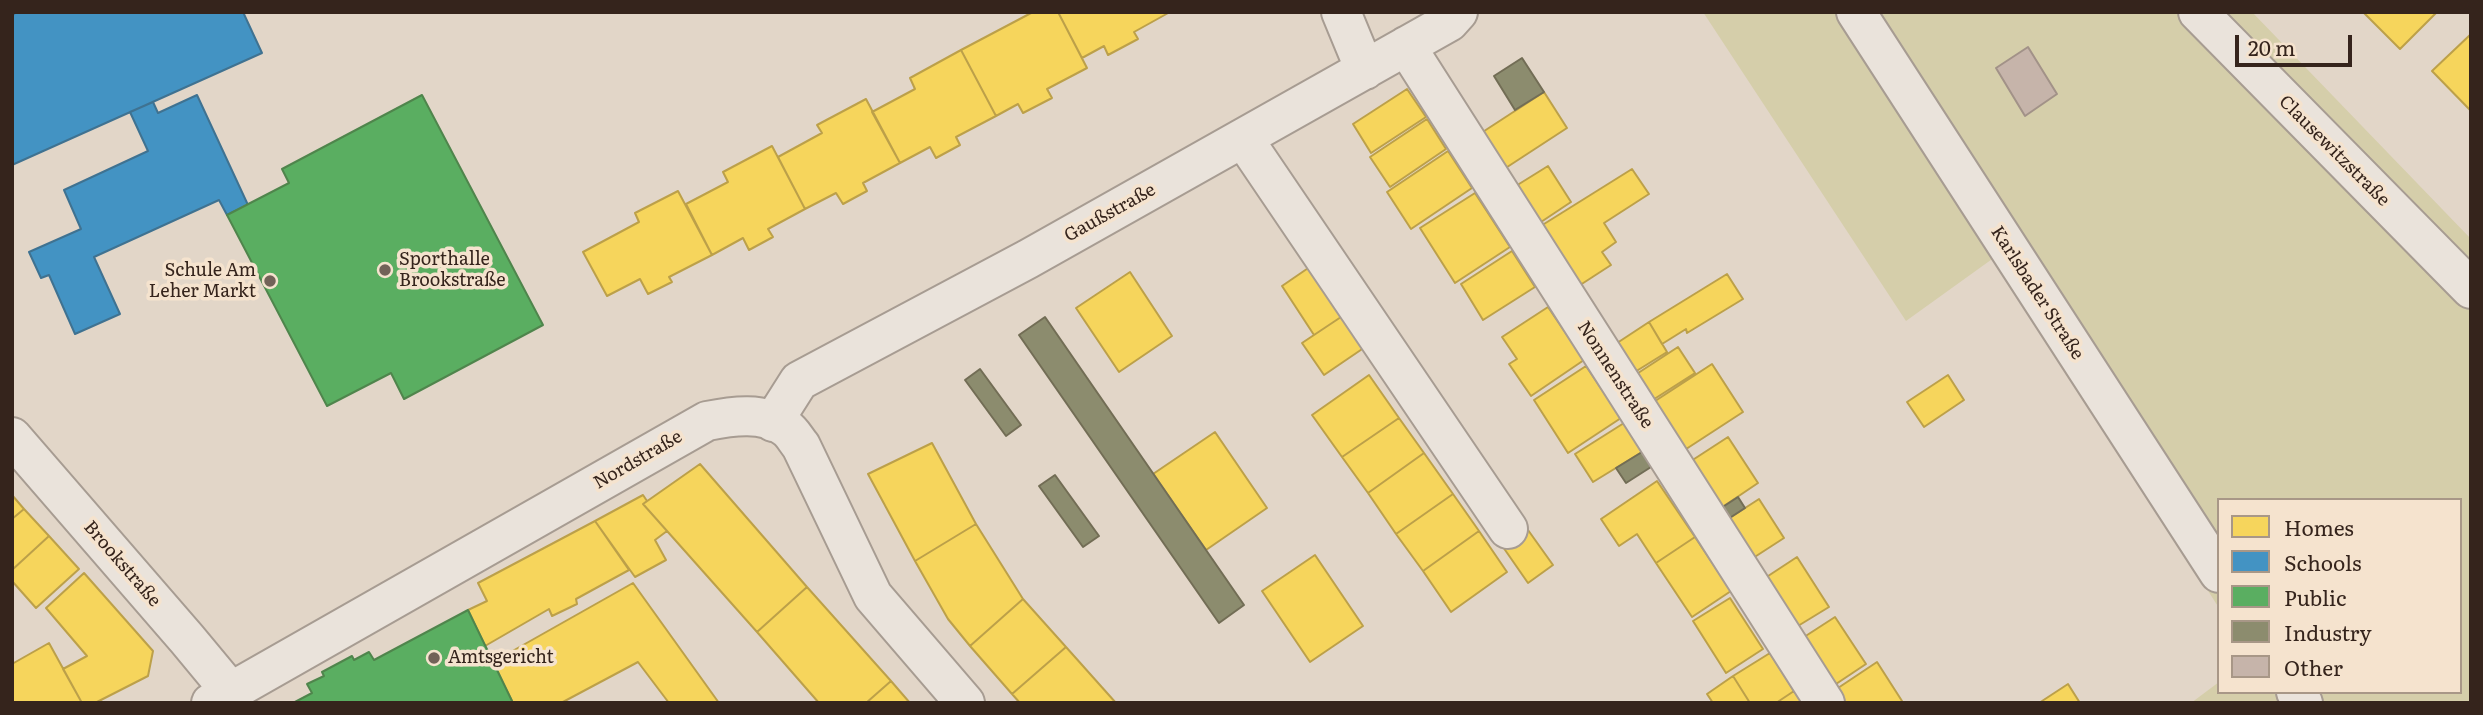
<!DOCTYPE html>
<html>
<head>
<meta charset="utf-8">
<style>
  body { margin:0 }
  #map { position:relative; width:2483px; height:715px; overflow:hidden; background:#e2d6c8; font-family:Literata,serif }
  canvas { display:block }
  .frame { position:absolute; inset:0; border:14px solid #35241c; pointer-events:none }
  .legend { position:absolute; left:2217px; top:498px; width:245px; height:196px; box-sizing:border-box; background:#f5e3ce; border:2px solid #a89787; margin:0; padding:9px 12px; list-style:none; font-size:21px; color:#35241c }
  .legend li { display:flex; align-items:center; gap:14px; height:35px }
  .legend b { width:35px; border:2px solid #a89787 }
  .scale { position:absolute; left:2235px; top:35px; width:117px; height:32px; box-sizing:border-box; border:4px solid #35241c; border-top:0; padding-left:9px; font-size:21px; line-height:24px; white-space:nowrap; color:#35241c; -webkit-text-stroke:5px #f5e3ce; paint-order:stroke }
</style>
</head>
<body>
<div id="map">
<canvas width="2483" height="715"></canvas>
<div class="frame"></div>
<ul class="legend">
<li><b style="height:19px;background:#f6d55c"></b>Homes</li>
<li><b style="height:19px;background:#4393c3"></b>Schools</li>
<li><b style="height:19px;background:#5aae61"></b>Public</li>
<li><b style="height:19px;background:#8c8c6e"></b>Industry</li>
<li><b style="height:19px;background:#c6b4aa"></b>Other</li>
</ul>
<div class="scale">20 m</div>
</div>
<script>
const c = document.querySelector('canvas').getContext('2d');
c.lineJoin = 'round';
function fill(path, color) { c.fillStyle = color; c.fill(path, 'evenodd'); }
function trace(path, color, width, dash) { c.strokeStyle = color; c.lineWidth = width; c.lineCap = dash ? 'butt' : 'round'; c.setLineDash(dash || []); c.stroke(path); }
function label(font, color, halo, rows, align = 'center') {
  c.font = font + ' Literata,serif'; c.lineWidth = 7; c.setLineDash([]); c.textBaseline = 'middle'; c.strokeStyle = halo; c.fillStyle = color; for (const [text, x, y, turn = 0] of rows) {
    c.save(); c.translate(x, y); c.rotate((+turn || 0) * Math.PI / 180); c.textAlign = isNaN(turn) ? turn : align; if (halo) c.strokeText(text, 0, 0); c.fillText(text, 0, 0); c.restore();
  }
}
fill(new Path2D(`
  M1703 12H2252L2471 239V703H2191L2219 682V692H2460V500H2219V608L1995 257 1906 321Z`), '#d5ceaa');
const homes = new Path2D(`
  M1033 12H1058L1087 68 1047 89 1052 98 1023 113 1018 104 996 116 961 50Z
  M1058 12H1170L1134 32 1138 39 1108 55 1104 46 1082 58Z
  M2363 12H2437L2400 49Z
  M2471 34V111L2432 71Z
  M961 50 996 116 956 137 960 145 936 158 930 147 900 163 872 112 915 89 910 78Z
  M1407 89 1426 117 1371 153 1353 124Z
  M1544 92 1567 128 1498 173 1475 137Z
  M866 99 900 163 863 183 867 191 843 204 836 193 805 209 778 157 822 133 817 125Z
  M1427 119 1446 149 1390 187 1370 157Z
  M772 146 805 209 768 229 773 237 749 250 743 238 712 255 686 204 728 182 723 172Z
  M1448 151 1472 188 1411 229 1387 192Z
  M1548 166 1571 202 1535 226 1511 189Z
  M1632 169 1649 194 1604 223 1616 242 1602 252 1611 265 1574 289 1536 229Z
  M678 191 712 255 669 277 672 282 648 294 640 279 607 296 583 252 639 222 635 213Z
  M1475 193 1510 247 1455 283 1420 228Z
  M1512 251 1535 287 1483 320 1461 284Z
  M1317 262 1350 311 1314 335 1282 286Z
  M1130 272 1172 336 1119 372 1076 308Z
  M1727 274 1743 299 1687 333 1686 329 1662 344 1649 322Z
  M1548 307 1584 360 1531 396 1509 364 1517 359 1502 337Z
  M1350 311 1371 343 1324 375 1302 343Z
  M1649 322 1667 352 1630 375 1611 347Z
  M1678 347 1695 373 1648 403 1632 377Z
  M1712 364 1743 412 1680 453 1649 405Z
  M1586 366 1621 418 1568 453 1534 400Z
  M1369 375 1399 418 1342 457 1312 415Z
  M1948 375 1964 400 1924 427 1907 402Z
  M1399 418 1424 453 1368 493 1342 457Z
  M1624 423 1642 452 1593 482 1575 454Z
  M1215 432 1267 508 1206 550 1153 474Z
  M1728 437 1758 483 1718 510 1688 463Z
  M932 443 976 524 915 561 868 474Z
  M1424 453 1453 494 1396 534 1368 493Z
  M700 464 807 587 757 632 643 504Z
  M1657 481 1695 537 1656 563 1637 534 1619 546 1601 519Z
  M1453 494 1479 531 1423 571 1396 534Z
  M12 495 24 509 12 519Z
  M643 495 647 501 643 504 667 531 655 540 666 560 635 577 595 521Z
  M1759 499 1784 538 1750 560 1725 521Z
  M24 509 49 536 12 570V519Z
  M595 521 629 570 576 599 577 604 552 616 549 609 485 646 468 610 487 601 478 583Z
  M976 524 1023 599 970 646 948 619 915 561Z
  M1528 530 1553 565 1528 583 1503 547Z
  M1479 531 1507 572 1451 612 1423 571Z
  M49 536 79 569 36 608 12 581V570Z
  M1695 537 1731 591 1692 617 1656 563Z
  M1315 555 1363 626 1310 662 1262 591Z
  M1797 557 1829 607 1793 629 1762 580Z
  M84 573 153 651 148 676 95 703H82L63 669 87 656 46 608Z
  M633 583 719 703H669L638 662 561 703H513L493 662Z
  M807 587 891 681 866 703H819L757 632Z
  M1730 598 1763 649 1726 673 1693 621Z
  M1023 599 1066 647 1012 694 970 646Z
  M1835 617 1866 664 1833 686 1801 639Z
  M49 643 82 703H12V664Z
  M1066 647 1116 703H1020L1012 694Z
  M1770 653 1794 691 1776 703H1750L1733 676Z
  M1877 662 1902 701 1899 703H1843L1835 690Z
  M1733 676 1750 703H1713L1707 694Z
  M891 681 910 703H866Z
  M2068 684 2080 703H2039Z
  M1794 691 1802 703H1776Z`);
fill(homes, '#f6d55c');
trace(homes, '#bca049', 2);
const schools = new Path2D(`
  M16 12H243L262 53 12 165V16Z
  M197 95 248 205 227 215 219 200 94 257 120 314 75 334 49 275 41 278 29 252 81 229 64 190 148 151 130 112 153 102 158 113Z`);
fill(schools, '#4393c3');
trace(schools, '#3f7291', 2);
const public = new Path2D(`
  M422 95 543 325 404 399 391 373 327 406 227 215 289 183 282 169Z
  M468 610 513 703H293L312 693 307 684 324 676 322 672 352 656 354 660 369 652 374 660Z`);
fill(public, '#5aae61');
trace(public, '#4f854c', 2);
const industry = new Path2D(`
  M1522 58 1544 92 1515 110 1494 76Z
  M1045 317 1244 605 1219 623 1019 335Z
  M980 369 1021 425 1006 436 965 380Z
  M1642 452 1651 467 1626 483 1616 468Z
  M1055 475 1099 536 1083 547 1039 486Z
  M1738 497 1745 508 1725 521 1718 510Z`);
fill(industry, '#8c8c6e');
trace(industry, '#726d55', 2);
const building = new Path2D(`
  M2028 47 2057 94 2025 116 1996 68Z`);
fill(building, '#c6b4aa');
trace(building, '#a29288', 2);
const minor = new Path2D(`
  M1341 12 1365 70
  M1856 12 2219 573
  M2198 12 2471 289
  M1406 46 1825 703
  M1243 138 1508 529
  M773 422 799 381 1028 259 1449 22 1458 12
  M12 437 187 639 231 692
  M2296 692 2303 703
  M211 703 707 421C732 416 764 411 786 428 792 432 796 440 801 446L873 596 965 703`);
trace(minor, '#a79c92', 42);
trace(minor, '#eae3db', 38);
for (const [x, y, r, color] of [
  [385,270,7,"#726258"],
  [270,281,7,"#726258"],
  [434,658,7,"#726258"]
]) { const dot = new Path2D(); dot.arc(x, y, r, 0, 2 * Math.PI); c.fillStyle = color; c.fill(dot); trace(dot, '#f5e3ce', 2.5); }
label('18px', '#35241c', '#f5e3ce', [
  ["Clausewitzstraße",2334,151,45],
  ["Gaußstraße",1110,213,-29],
  ["Karlsbader Straße",2037,293,57],
  ["Nonnenstraße",1615,375,57],
  ["Nordstraße",638,460,-30],
  ["Brookstraße",122,564,49]
]);
label('18px', '#35241c', '#f5e3ce', [
  ["Sporthalle",399,260],
  ["Brookstraße",399,281],
  ["Schule Am",256,271,"right"],
  ["Leher Markt",256,292,"right"],
  ["Amtsgericht",448,658]
], 'left');
</script>
</body>
</html>
